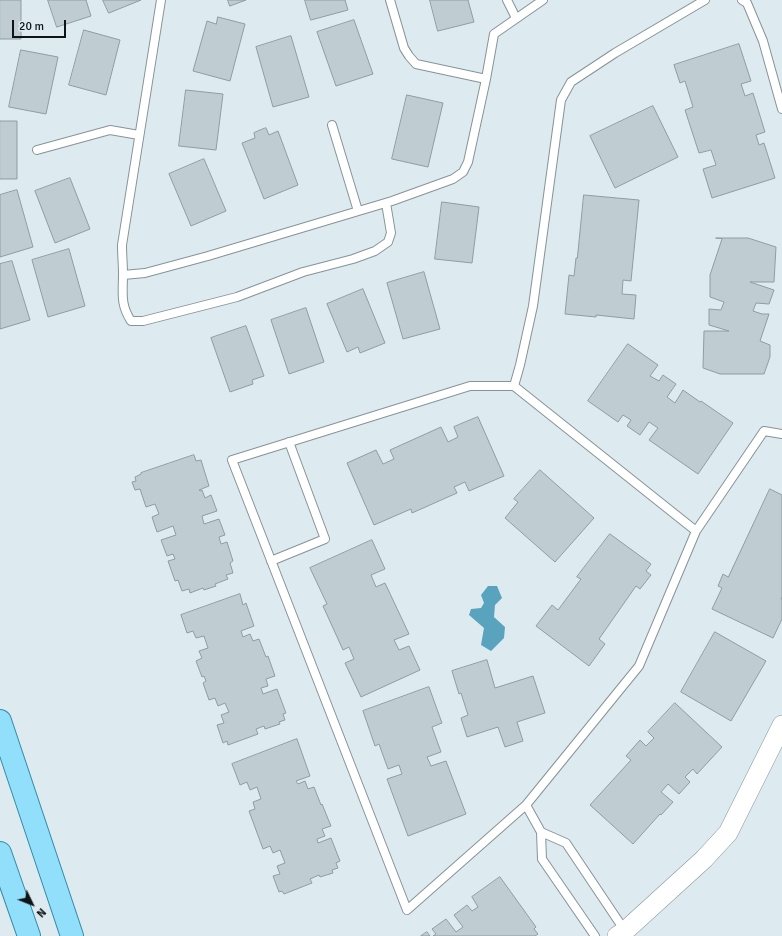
<!DOCTYPE html>
<html>
<head>
<meta charset="utf-8">
<style>
  body { margin:0 }
  #map { position:relative; width:782px; height:936px; overflow:hidden; background:#ddebf1; font-family:Signika,sans-serif }
  canvas { display:block }
  .north { position:absolute; left:12px; top:884px; width:40px; height:40px; -webkit-text-stroke:3px #ddebf1; paint-order:stroke; rotate:133deg; font-size:11px; font-weight:700; line-height:16px; text-align:center; color:#0e1315 }
  .north::after { content:''; display:block; margin:auto; width:14px; height:18px; background:#0e1315; clip-path:polygon(50% 0,100% 100%,50% 72%,0 100%) }
  .scale { position:absolute; left:12px; top:20px; width:54px; height:18px; box-sizing:border-box; border:2px solid #0e1315; border-top:0; padding-left:5px; font-size:12px; line-height:14px; white-space:nowrap; color:#0e1315; -webkit-text-stroke:3px #ddebf1; paint-order:stroke }
</style>
</head>
<body>
<div id="map">
<canvas width="782" height="936"></canvas>
<div class="north">N</div>
<div class="scale">20 m</div>
</div>
<script>
const c = document.querySelector('canvas').getContext('2d');
c.lineJoin = 'round';
function fill(path, color) { c.fillStyle = color; c.fill(path, 'evenodd'); }
function trace(path, color, width, dash) { c.strokeStyle = color; c.lineWidth = width; c.lineCap = dash ? 'butt' : 'round'; c.setLineDash(dash || []); c.stroke(path); }
fill(new Path2D(`
  M488 586H497L502 598 495 605 494 617 505 627 504 638 491 651 481 645 484 628 469 615 471 609 481 608 484 603 481 595Z`), '#59a3be');
const building = new Path2D(`
  M0 0H21V39H0Z
  M48 0H86L91 16 57 27Z
  M103 0H141L109 13Z
  M228 0H246L230 6Z
  M305 0H345L348 10 311 20Z
  M430 0H468L474 22 438 31Z
  M218 17 245 24 230 81 193 71 207 21 216 24Z
  M354 20 373 74 336 86 317 32Z
  M84 30 120 40 106 95 69 85Z
  M291 36 309 97 273 107 256 47Z
  M739 44 751 81 741 84 745 96 753 93 765 132 756 135 759 145 764 143 775 178 712 198 703 169 716 165 711 150 699 153 685 110 693 107 685 81 680 83 674 65Z
  M21 50 58 57 46 114 9 107Z
  M186 90 223 94 216 150 179 146Z
  M407 95 443 103 428 167 392 159Z
  M653 106 678 157 615 188 590 136Z
  M0 121H17V179H0Z
  M266 128 269 135 278 131 298 185 264 199 242 143 255 138 254 133Z
  M204 159 226 211 191 226 169 174Z
  M70 178 90 229 55 243 35 191Z
  M17 190 33 247 0 257V195Z
  M584 195 639 200 631 281 623 280 622 294 636 295 634 319 596 315V317L565 314 569 275 574 276 576 258H577Z
  M442 202 479 207 472 263 435 259Z
  M716 238H748L776 247 774 282H750L774 290 769 304 756 303 753 311 762 314H769L760 341 770 345V357L764 374H720L703 368 704 331H729L709 325V309L721 310 724 302 710 297V275L722 239Z
  M69 249 85 306 48 317 32 260Z
  M12 261 30 320 0 329V264Z
  M424 272 440 329 403 339 387 283Z
  M363 289 385 343 360 353 358 347 347 352 327 304Z
  M306 308 324 362 289 374 271 320Z
  M246 326 264 376 252 380 253 384 230 392 211 338Z
  M628 344 658 365 650 376 659 381 663 375 676 384 667 397 675 403 683 390 700 402 701 401 733 423 698 474 649 440 658 428 649 422 640 435 627 426 631 420 623 415 618 422 588 401Z
  M478 417 504 476 469 491 465 482 454 487 457 493 412 513 411 509 374 525 347 463 376 450 383 464 394 459 390 450 441 427 448 442 458 437 454 427Z
  M194 455 196 461 201 460 209 486 199 490 200 491 202 490 205 498 211 495 217 511 202 516 204 524 219 519 225 535 219 537 221 544 227 542 233 561 230 563 233 573 226 575 228 579 215 584 216 586 204 590 203 588 190 593 189 589 182 591 178 580 175 581 168 561 175 559 173 554 167 556 161 540 176 535 173 526 157 532 152 517 159 514 155 504 146 507 140 489 135 490 132 482 136 481 135 477 141 474V473Z
  M540 470 594 518 555 562 505 518 518 502 514 499Z
  M770 489 782 495V597L781 599H782V619L773 638 712 609 722 588 718 586 723 574 728 577Z
  M610 534 651 564 646 571 651 575 640 589 636 586 599 639 605 644 589 666 536 626 552 605 558 610 581 579 577 577Z
  M372 540 385 569 371 575 376 587 385 583 409 634 394 640 399 650 409 646 420 670 361 697 345 663 354 659 349 647 343 650 323 606 327 604 310 568Z
  M240 594 243 605 246 603 254 626 241 631 243 637 250 634 253 641 259 639 266 657 268 656 275 676 266 679 268 686 261 688 263 694 277 689 286 713 283 714 285 720 279 722 280 724 265 729 264 726 256 729 258 734 228 745 227 741 223 743 217 725 224 723 221 715 229 712 225 703 218 706 215 698 209 700 203 683 206 681 204 676 202 677 196 661 202 658 199 651 208 648 204 636 196 638 193 631 187 633 181 615Z
  M715 632 766 661 731 721 681 692Z
  M487 660 495 688 533 676 545 713 517 722 523 741 505 747 498 727 467 737 461 718 468 715 461 693 459 694 452 671Z
  M429 687 442 723 432 727 441 752 427 757 431 766 446 761 466 814 408 836 387 779 402 774 399 765 388 769 379 744 375 746 363 711Z
  M675 703 722 747 697 774 693 769 685 777 690 782 679 794 668 784 661 792 673 802 661 815 660 814 633 844 590 805 631 760 626 756 640 740 646 746 654 738 648 732Z
  M297 739 310 776 296 781 298 784 305 781 308 789 314 787 321 805 322 804 331 826 322 829 325 836 317 839 318 843 331 838 340 861 336 863 338 868 332 870 333 873 320 877 319 875 310 879 312 883 284 894 282 891 279 892 273 876 280 874 277 866 285 863 280 850 273 853 270 846 263 849 249 811 255 809 253 802 261 799 257 787 250 790 247 782 240 785 232 764Z
  M500 877 536 927 534 929 538 934 535 936H433L436 934 432 929 446 919 456 932 463 927 454 915 467 905 472 911 478 907 472 897Z
  M427 932 430 936H421Z`);
fill(building, '#bfccd2');
trace(building, '#909ca2', 1);
const service = new Path2D(`
  M161 0 122 245C122 255 123 265 123 274 123 293 120 304 131 321H143L237 297 303 272 353 259 375 251 388 242 391 233 386 203
  M390 0 404 48 409 56 416 64 486 79
  M507 0 516 18
  M742 0 747 3 763 41 782 109
  M332 125 358 211
  M37 150 110 130 139 135
  M123 275 145 273 208 256 392 201 453 179 463 172 468 162 486 79 494 34 543 0
  M514 386 520 365 533 306 561 100 571 82 615 53 705 0
  M271 561 325 539 289 442
  M526 805 639 666 696 531
  M541 832 566 843 625 931
  M595 936 542 859 541 832 526 805 407 910 232 460 470 386H514L696 531 764 431 782 434`);
const tertiary = new Path2D(`
  M617 936 625 931 704 859 728 833 782 725`);
const primary = new Path2D(`
  M0 721 72 936
  M0 853 29 936`);
trace(service, '#879398', 10);
trace(tertiary, '#879398', 20);
trace(primary, '#348aa7', 24);
trace(service, '#fff', 8);
trace(tertiary, '#fff', 19);
trace(primary, '#91dffa', 22);
</script>
</body>
</html>
